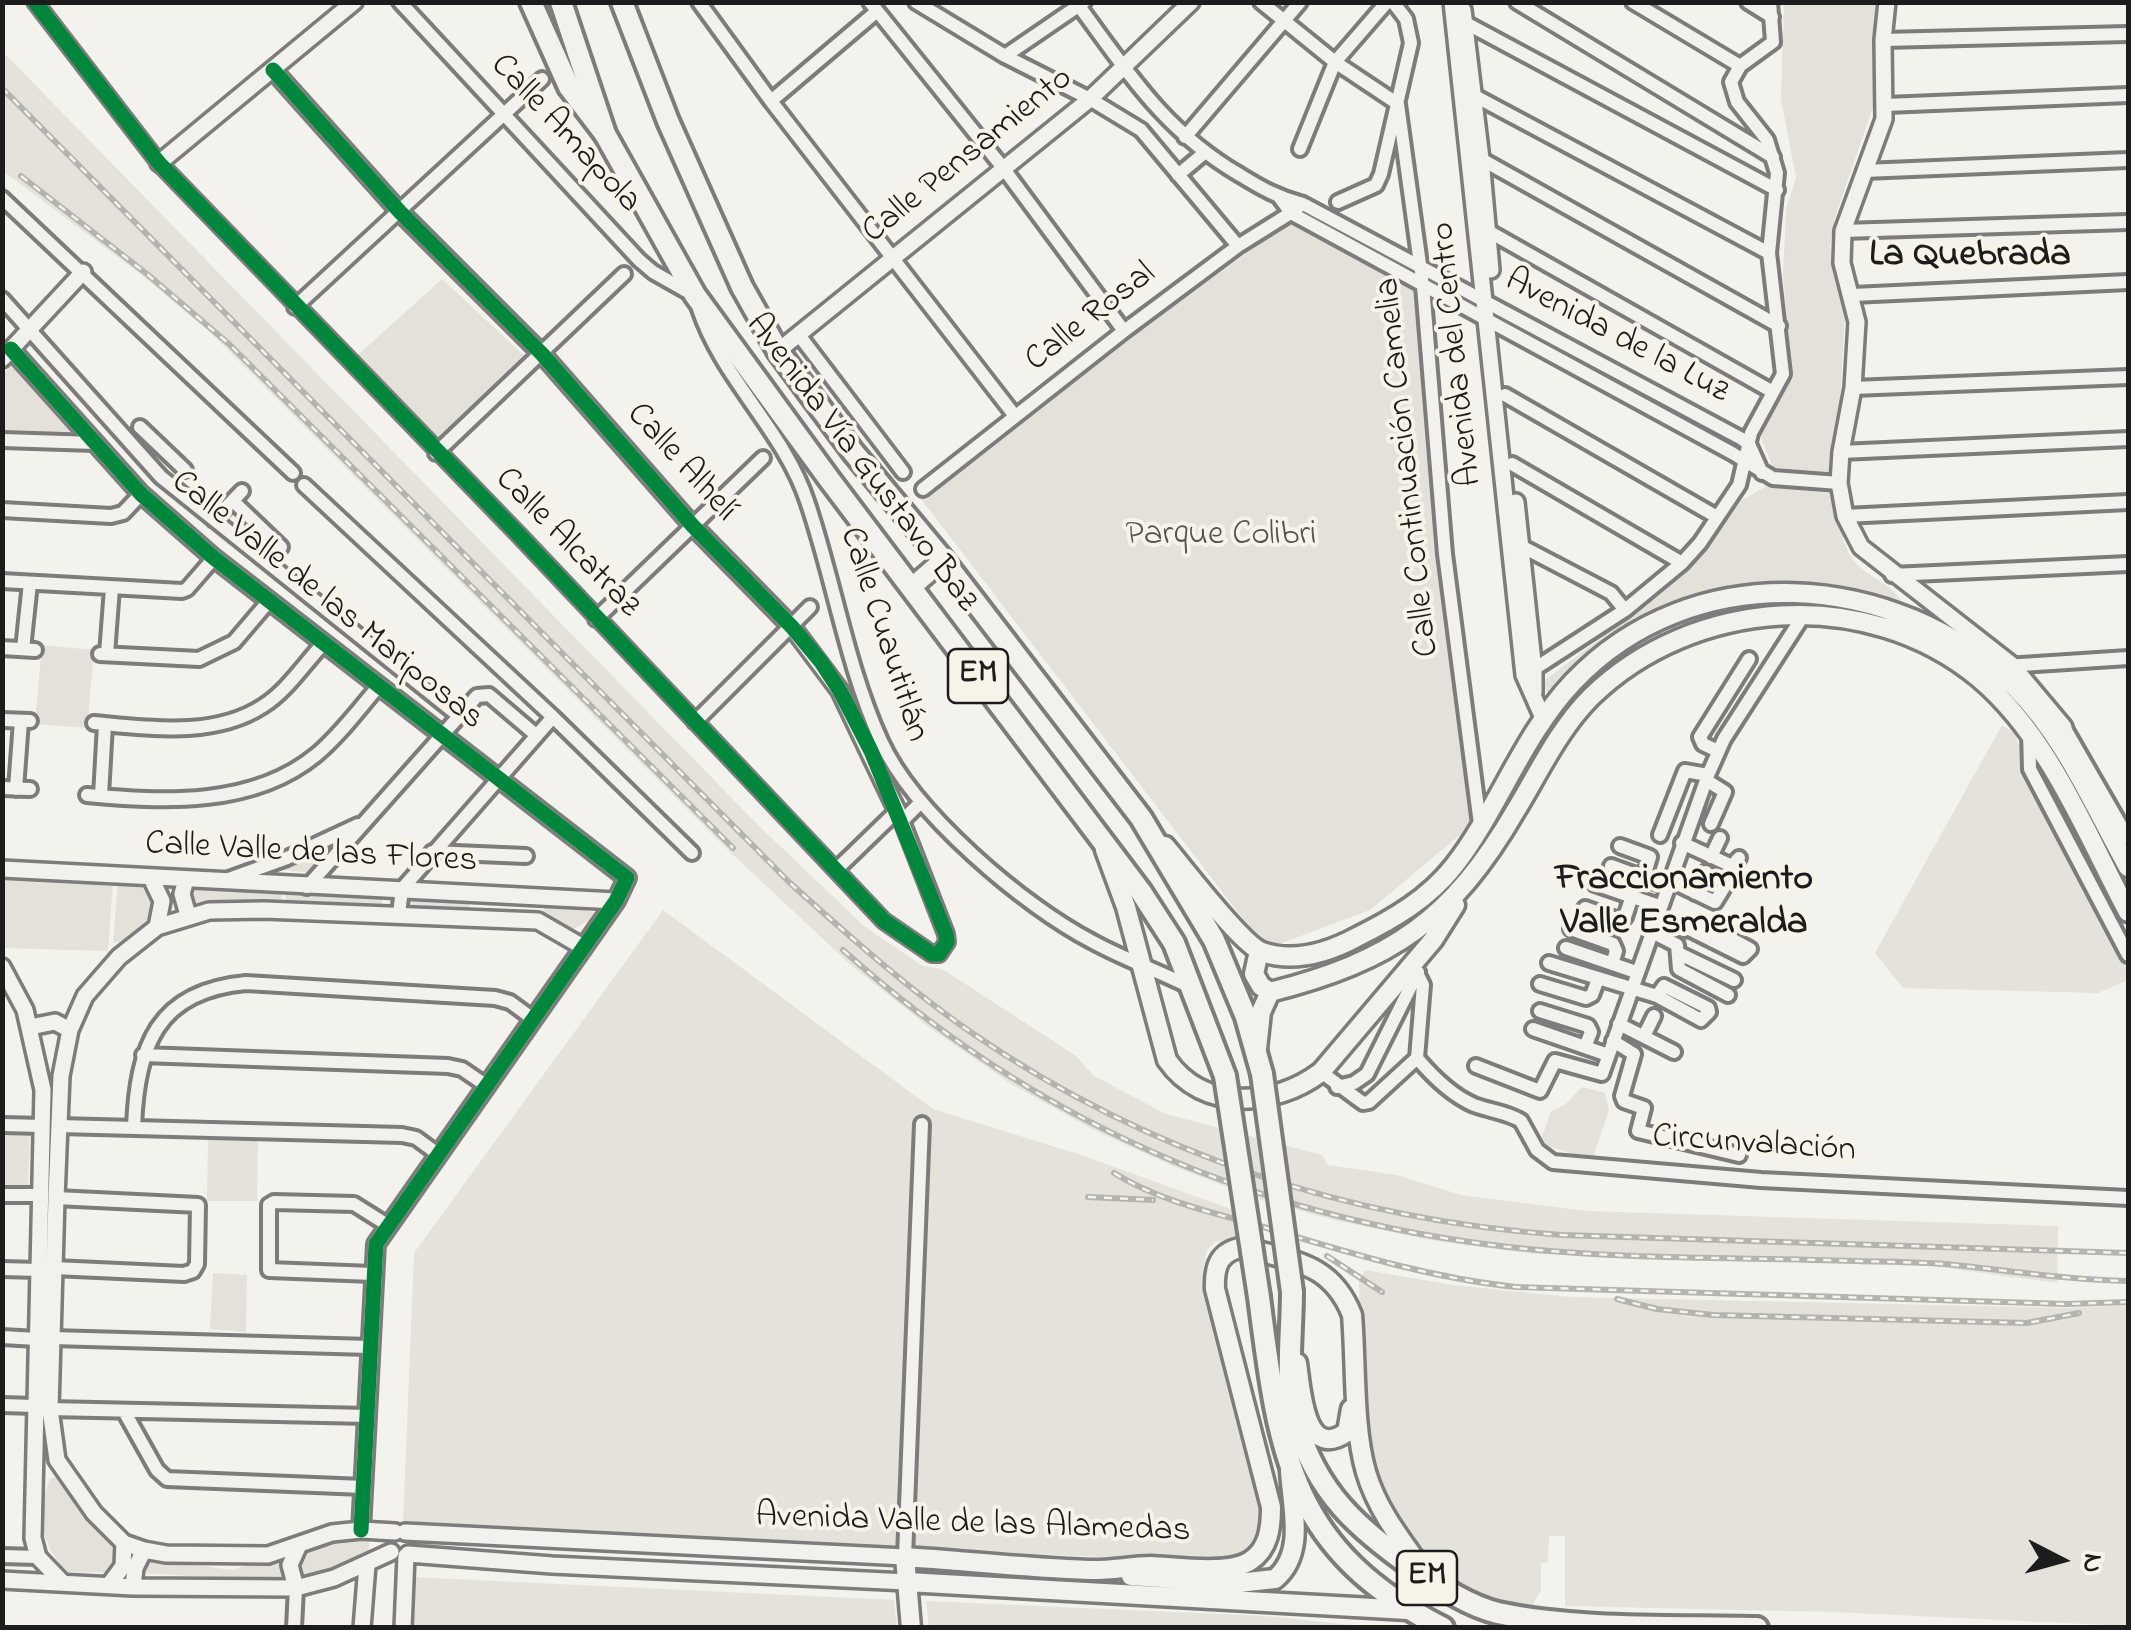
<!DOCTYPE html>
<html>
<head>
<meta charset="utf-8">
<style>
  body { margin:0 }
  #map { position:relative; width:2131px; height:1630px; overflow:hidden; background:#f4f2ec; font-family:"Indie Flower",sans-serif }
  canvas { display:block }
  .frame { position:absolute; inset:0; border:5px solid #1c1c1c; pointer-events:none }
  .north { position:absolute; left:2011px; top:1510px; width:100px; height:100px; -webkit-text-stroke:8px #f7f3e8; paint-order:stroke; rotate:96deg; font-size:28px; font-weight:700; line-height:40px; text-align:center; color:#1c1c1c }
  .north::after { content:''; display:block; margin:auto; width:35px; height:45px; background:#1c1c1c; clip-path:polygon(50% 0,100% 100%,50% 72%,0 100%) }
</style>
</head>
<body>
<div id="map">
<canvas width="2131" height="1630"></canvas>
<div class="frame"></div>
<div class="north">N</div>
</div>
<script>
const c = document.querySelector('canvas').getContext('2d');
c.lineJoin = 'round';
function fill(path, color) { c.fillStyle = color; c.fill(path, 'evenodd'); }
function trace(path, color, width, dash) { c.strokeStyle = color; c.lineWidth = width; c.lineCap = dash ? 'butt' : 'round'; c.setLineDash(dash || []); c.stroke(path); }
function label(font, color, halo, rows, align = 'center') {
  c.font = font + ' "Indie Flower",sans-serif'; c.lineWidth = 8; c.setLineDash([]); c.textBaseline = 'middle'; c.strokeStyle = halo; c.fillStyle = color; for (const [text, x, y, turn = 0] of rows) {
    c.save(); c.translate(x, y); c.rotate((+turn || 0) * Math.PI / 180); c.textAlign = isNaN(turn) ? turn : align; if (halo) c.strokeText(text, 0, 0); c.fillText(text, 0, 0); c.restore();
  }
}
fill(new Path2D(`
  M2 51 759 826 864 926 921 965 944 970 1076 1056 1094 1076 1166 1114 1322 1155 1328 1165 1397 1175 1461 1195 1586 1211 2058 1226 2057 1283 1931 1266 1534 1254 1430 1240 1334 1220 1265 1201 1175 1167 1092 1129 1011 1084 930 1028 852 966 730 852 211 333 143 276 3 171Z
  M2002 725 2016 734 2024 769 2119 940 2127 962 2128 980 2098 993 1903 988 1875 953Z
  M663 910 933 1109 1081 1155 1239 1212 1240 1238 1215 1242 1207 1250 1202 1273 1261 1502 1257 1542 1248 1555 1226 1563 403 1524 414 1253Z
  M3 1134H30L28 1186H3Z
  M1365 1270 1453 1285 1570 1297 2073 1308 2128 1305V1626L1833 1612 1565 1606V1536H1549L1548 1563H1541V1590L1530 1610 1468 1593 1443 1578 1414 1552 1370 1471 1362 1408 1359 1280Z
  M411 1577 894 1600 897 1627 408 1628Z
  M926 1601 1265 1616 1372 1627H929Z`), '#e4e2da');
fill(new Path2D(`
  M1784 3H1877L1873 107 1834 220 1830 247 1845 311 1840 403 1831 474 1789 475 1774 471 1760 435 1784 393 1791 373 1783 275 1786 209 1796 178 1781 99Z
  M1300 215 1424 292 1434 499 1479 819 1370 910 1266 949 915 491Z
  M442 279 532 363 485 396 436 453 349 363Z
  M18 357 82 438 3 433 2 376Z
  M1767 486 1834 493C1838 513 1841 545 1854 561 1870 580 1897 584 1905 609 1780 549 1638 593 1548 694L1541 683 1663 592 1697 561 1742 500Z
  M42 645 94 650 87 728 35 724Z
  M326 851 311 873 278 869Z
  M4 872 113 881 108 951 3 948Z
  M118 881 144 882 156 888 154 926 130 940 113 943Z
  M191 885 282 889 281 901 193 909Z
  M286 891 383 892 382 907 286 901Z
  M411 897 469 898V910H413Z
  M549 903 602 914 566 933 541 913Z
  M1582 1087 1605 1093 1609 1111 1593 1157H1581L1540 1143 1551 1111 1565 1105Z
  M208 1138H258L257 1201H207Z
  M213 1273 247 1275 246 1332 210 1329Z
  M61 1477 123 1549 114 1573 68 1572C40 1546 37 1514 50 1478Z
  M346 1536 369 1537V1554L316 1577 239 1579 141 1573 147 1559 233 1570 321 1540Z`), '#e4e1da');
const minor = new Path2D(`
  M35 2 159 163 519 535 884 921 932 954H939L947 942 946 934 902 821 921 802
  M400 2 639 260 653 272 690 293
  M699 2 771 101 1015 416
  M870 2 1004 169 1124 331
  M916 2 1005 56 1090 99 1141 130 1238 246
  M1076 2C1128 72 1163 130 1240 175 1261 188 1279 198 1303 204L1742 439 1749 444 1762 473
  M1261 2 1335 62 1398 104 1423 286 1445 554 1480 824
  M1517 2 1773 157
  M1633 2 1740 66
  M1748 2 1772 17
  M1462 21 1777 190
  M1883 40 2128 34
  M1005 56 1084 2
  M1473 95 1769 253
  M771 101 876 12
  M1886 105 2128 95
  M1185 137 1300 2
  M1300 149 1335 62 1387 2
  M1481 159 1779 326
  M1864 171 2128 160
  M1178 175 1203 154
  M2 198 293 473
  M1280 198 1291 213 1732 453 1773 478 1839 483
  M1338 202 1376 185 1381 174 1411 43 1406 19 1393 2
  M1488 231 1773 392
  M1843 231 2128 222
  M1853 295 2128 282
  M2 299 161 477 459 716
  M295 307 542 79
  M699 309C722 379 784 431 807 501 834 580 846 664 881 741 913 812 1023 906 1093 942 1124 959 1158 971 1190 987
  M799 335 903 472
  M1853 388 2128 377
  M1505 395 1717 517
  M140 427 185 470
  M2 440 95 443
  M1841 452 2128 439
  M436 453 624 274
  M1512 464 1682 563
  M304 485 553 717 692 853
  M923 489 1124 331 1238 246 1297 209
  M233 501 281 547
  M2 510 111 516 123 513 141 494
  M1845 516 2128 502
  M214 520 242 491
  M1521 546 1611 593 1625 610
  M1892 575 2128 564
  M2 581 182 591 187 589 214 558
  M596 619 763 458
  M2 648 35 650
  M23 649 30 583
  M100 654 199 659 234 642 269 601
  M107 654 112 588
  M2006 666 2128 658
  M1528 673 1625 610 1682 563 1700 543 1739 485 1751 433 1783 374 1769 253 1777 173 1767 140 1737 102 1731 82 1740 66 1773 42 1770 2
  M2 720 30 721
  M695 722 810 607
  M94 723C149 728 214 738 263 706 287 691 304 664 323 644
  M2064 727 2128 838
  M2029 733 2030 769 2128 955
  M1718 751 1703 744 1700 737 1749 659
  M1706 780 1725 792 1711 824
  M2 788 30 789
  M16 789 21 721
  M87 795C163 802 253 807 316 755 339 736 358 710 378 687
  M101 796 105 724
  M1660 835 1685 771 1708 775
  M1682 843 1732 866 1739 858
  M1620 846 1650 857 1644 877
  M432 852 526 856
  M1711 857 1720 838
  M1611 866 1666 886
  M837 869 898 810
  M229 879 287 858 358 825
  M1669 880 1715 902 1726 884
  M1595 884 1659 906
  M307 887 477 696 489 695 536 735
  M1695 893 1706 872
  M1585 908 1621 921 1625 917 1632 896
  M399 914 402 889 553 717
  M1654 920 1684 930 1702 923 1750 949 1743 956 1689 929
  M1571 929 1613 944 1616 951 1612 964
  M1650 931 1677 945 1679 969 1728 995
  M1566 948 1636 972
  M1680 954 1734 980
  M1549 963 1657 996 1701 1020 1709 1012 1708 1008 1664 986 1657 996
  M1540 984 1586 998 1592 995 1598 979
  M1540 1011 1588 1026 1591 1032 1585 1047
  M1619 1024 1674 1052
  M1533 1029 1608 1055
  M1644 1036 1654 1016
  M1613 1041 1634 1054 1622 1096 1624 1101 1644 1108 1638 1131 1739 1155
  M143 1055 448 1066 462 1069 487 1086
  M1417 1058C1433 1077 1451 1095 1474 1105 1490 1111 1507 1112 1521 1121L1537 1150 1553 1162 1761 1180 2128 1198
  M1476 1066 1540 1091 1555 1061 1602 1074 1708 775 1724 739 1803 616
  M1321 1072 1363 1103 1369 1102 1417 1058 1423 985 1412 963
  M1337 1087 1354 1083 1367 1074 1418 972
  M2 1125 43 1126
  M59 1126 402 1135 416 1138 439 1155
  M134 1127C137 1046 157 991 246 983L495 998 510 1002 533 1019
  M2 1195H40
  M54 1268 184 1274 193 1271 197 1264 198 1205 56 1198
  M2 1269 38 1270
  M373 1274 269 1270V1205L274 1202 354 1204 389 1226
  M2 1337 37 1339
  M52 1338 370 1347
  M2 1405 35 1406
  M50 1409 368 1416
  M124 1411 157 1470 167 1479 364 1487
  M2 1556 38 1557
  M905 1557 922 1124
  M294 1628 296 1588`);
const tertiary = new Path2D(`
  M1452 2 1524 675 1543 718
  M1887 2 1883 40 1884 119 1843 231 1842 263 1857 322 1853 388 1841 452 1839 483 1845 516 1861 547 2012 665 2064 727
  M1463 10 1481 159 1491 270
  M273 70 400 212 542 354 692 525 792 627 840 691 902 821
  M159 163 354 2
  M11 349 141 494 214 558 627 878 616 901 376 1244 361 1530
  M778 351 1090 99 1191 2
  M2 359 83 272
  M1516 502 1534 671V693
  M2 869 616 901
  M151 878 162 901 157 927
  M186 879 182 894 188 915
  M2 967 25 1010 43 1090 33 1538 38 1557 63 1583
  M30 1027 55 1022 70 1030
  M395 1532 361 1530 332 1533 268 1555 166 1554 144 1550 124 1543 94 1513 57 1460 50 1409 56 1198 61 1076 70 1030 85 996 119 957 157 927 209 911 264 910 538 921 583 947
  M405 1532 905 1557
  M408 1554 552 1565 907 1582
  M2 1580 133 1587 296 1588 334 1578 391 1552
  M109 1585 123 1566 124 1543
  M133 1587 135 1568 144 1550
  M296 1588 290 1565 299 1545
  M362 1628 367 1565
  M403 1628 406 1556`);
const secondary = new Path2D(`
  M912 587 943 560
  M1165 846C1183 867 1241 944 1262 952 1294 963 1329 952 1357 937 1393 919 1428 899 1454 866 1499 808 1522 736 1573 682 1692 556 1896 569 2016 688 2065 737 2095 808 2128 867
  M1105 850 1126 907 1167 1060C1203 1112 1275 1107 1321 1072L1433 940 1455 905
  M1259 951 1254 974 1261 986 1270 992
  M1270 992C1392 961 1452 920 1516 810 1539 772 1559 729 1591 697 1692 598 1867 585 1979 678 2049 737 2086 833 2128 912
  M1257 1049 1261 1012 1270 992
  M1297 1363C1301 1390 1304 1462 1347 1432L1351 1409
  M1131 1576 1238 1583 1275 1579C1306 1553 1292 1507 1290 1471
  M907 1582 1408 1610
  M911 1628 905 1557C966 1561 1028 1568 1089 1570 1110 1571 1130 1566 1151 1566 1177 1567 1228 1575 1250 1561 1269 1549 1271 1527 1271 1507L1215 1289C1214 1266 1219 1251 1244 1247 1293 1262 1331 1262 1352 1315 1356 1362 1353 1428 1366 1472 1377 1510 1402 1541 1425 1573`);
const primary = new Path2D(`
  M561 2 605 134 695 295 829 479 1141 892 1174 943 1225 1076
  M622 2 668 121 742 287 778 351 853 452 943 560 1141 818 1214 940 1246 1017 1262 1074
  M1292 1292C1292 1335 1285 1379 1296 1421 1316 1493 1359 1530 1418 1571 1442 1588 1469 1606 1498 1613 1578 1630 1674 1626 1757 1628
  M1259 1297C1279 1453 1289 1549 1443 1628`);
const trunk = new Path2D(`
  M531 2 569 87 605 134`);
trace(minor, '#7d7c7a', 20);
trace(tertiary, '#7d7c7a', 22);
trace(secondary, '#7d7c7a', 25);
trace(primary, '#7d7c7a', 28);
trace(trunk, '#7d7c7a', 28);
trace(minor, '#f2f1ed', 12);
trace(tertiary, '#f2f1ed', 15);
trace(secondary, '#f2f1ed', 18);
trace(primary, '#f2f1ed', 20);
trace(trunk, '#f2f1ed', 20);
const rail = new Path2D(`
  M2 88 790 883C848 935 907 988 972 1033 1148 1154 1349 1220 1562 1235L2128 1253
  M21 176 147 274 229 344 733 848
  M843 950C1034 1121 1254 1218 1509 1247 1624 1260 1741 1257 1857 1261 1890 1262 1923 1262 1955 1265 2013 1271 2070 1280 2128 1281
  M1114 1173C1161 1202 1215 1213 1267 1228 1350 1253 1430 1278 1516 1287L2067 1304 2128 1302
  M1088 1197 1153 1200
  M1327 1256 1382 1292
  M1617 1299 1657 1309 1713 1315 2027 1323 2079 1313`);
trace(rail, '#b4b3b0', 6);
trace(rail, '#f7f3e8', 2.5, [8]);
const primaryBridge = new Path2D(`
  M1262 1074 1292 1292
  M1225 1076 1259 1297`);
trace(primaryBridge, '#7d7c7a', 28, []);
trace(primaryBridge, '#f2f1ed', 20);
trace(new Path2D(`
  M35 2 159 163 519 535 884 921 932 954H939L947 942 946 934 871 751 840 691 821 662 792 627 692 525 542 354 400 212 273 70
  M11 349 141 494 214 558 627 878 616 901 376 1244 361 1530`), '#00873e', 15);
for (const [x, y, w] of [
  [978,676,60],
  [1427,1578,60]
]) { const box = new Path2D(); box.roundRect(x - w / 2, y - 27, w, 54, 8); c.fillStyle = '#f7f3e8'; c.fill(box); trace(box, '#1c1c1c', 2.5); }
label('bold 32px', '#1c1c1c', null, [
  ["EM",978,676],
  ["EM",1427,1578]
]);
label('35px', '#1c1c1c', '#f7f3e8', [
  ["Calle Amapola",564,135,47],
  ["Calle Pensamiento",969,157,-39],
  ["Calle Rosal",1092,319,-38],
  ["Avenida de la Luz",1616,338,28],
  ["Avenida del Centro",1459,354,-96],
  ["Calle Alhelí",680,464,48],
  ["Avenida Vía Gustavo Baz",860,464,53],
  ["Calle Continuación Camelia",1410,467,-96],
  ["Calle Alcatraz",566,544,46],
  ["Calle Valle de las Mariposas",326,602,39],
  ["Calle Cuautitlán",882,635,72],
  ["Calle Valle de las Flores",311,855,3],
  ["Circunvalación",1754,1146,4],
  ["Avenida Valle de las Alamedas",973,1526,2]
]);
label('35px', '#545351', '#f7f3e8', [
  ["Parque Colibri",1221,537]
]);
label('bold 38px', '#1c1c1c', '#f7f3e8', [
  ["La Quebrada",1970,258],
  ["Fraccionamiento",1684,882],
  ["Valle Esmeralda",1684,926]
]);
</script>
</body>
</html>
